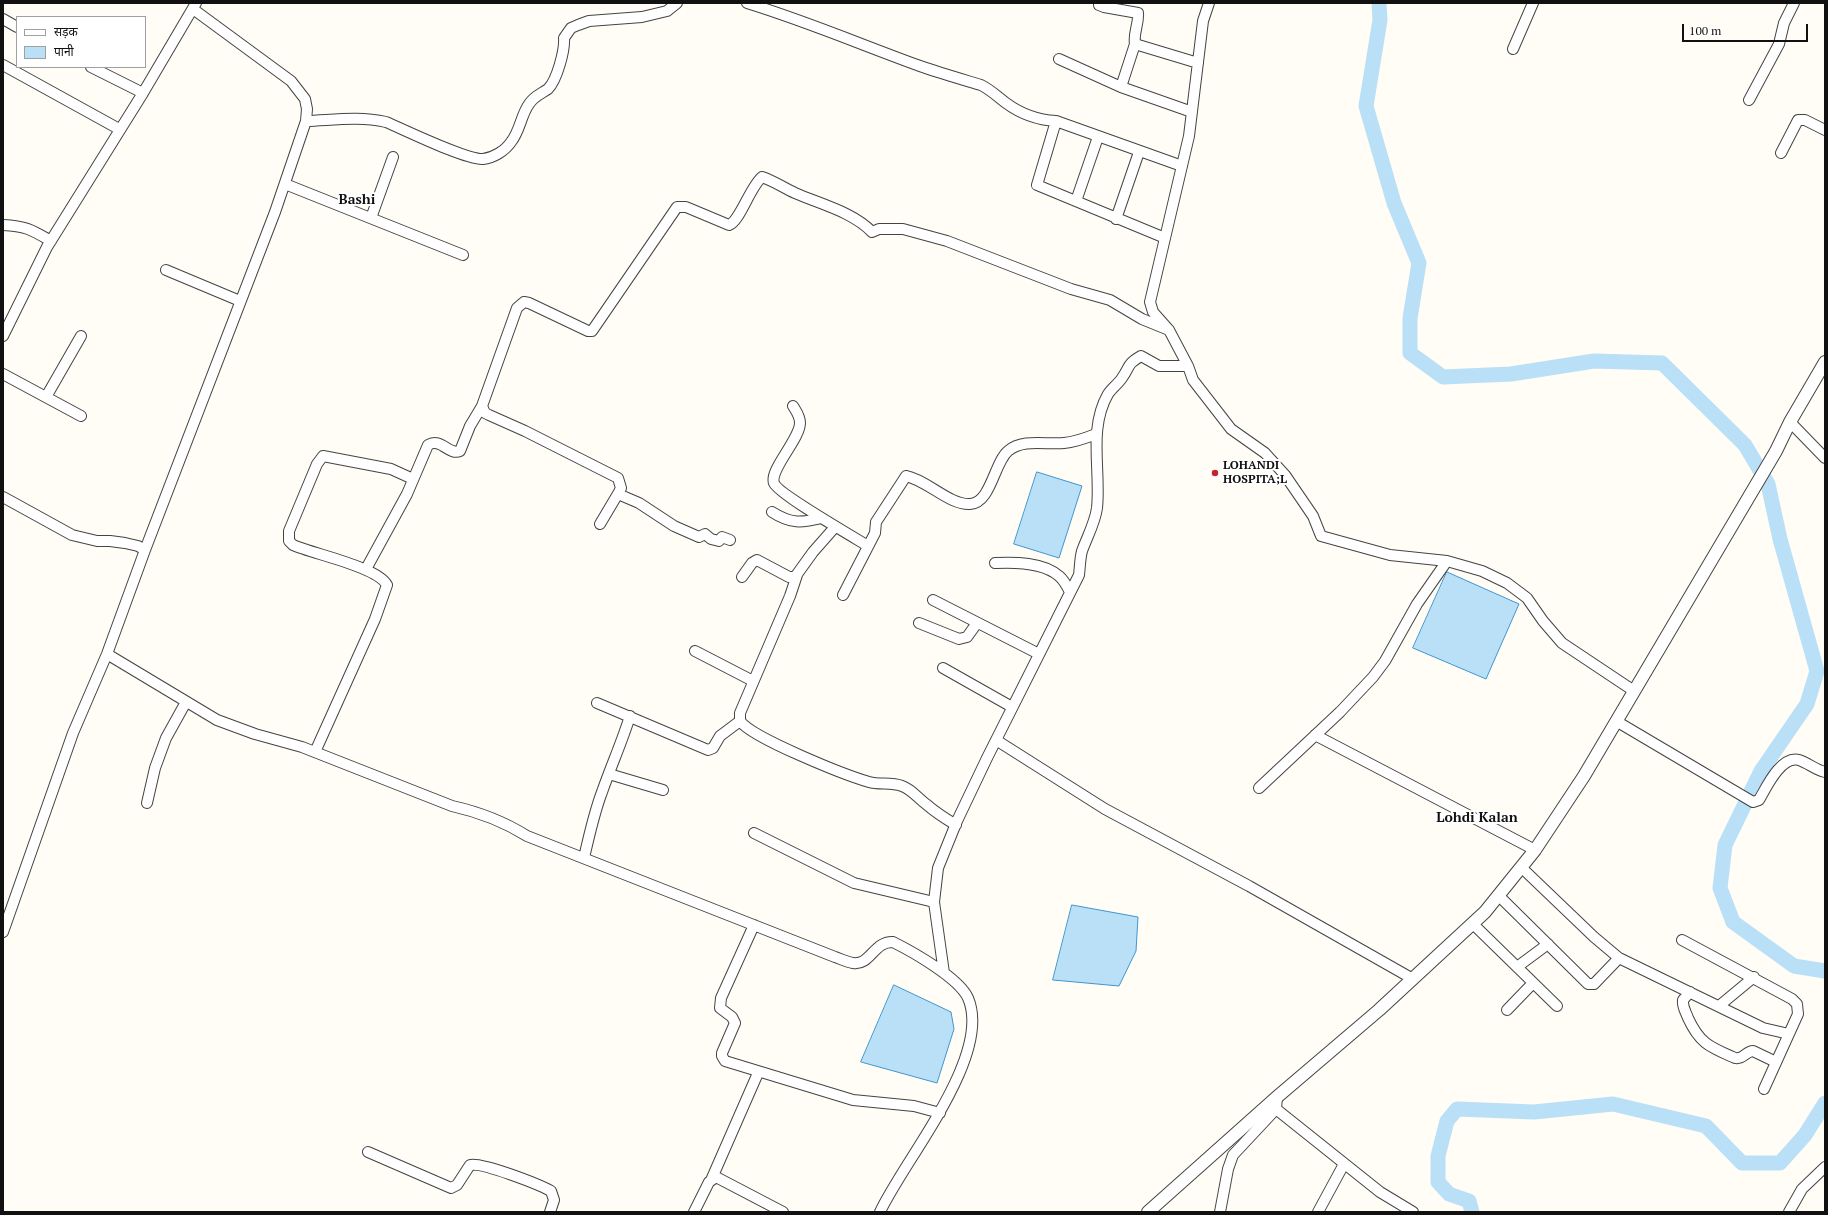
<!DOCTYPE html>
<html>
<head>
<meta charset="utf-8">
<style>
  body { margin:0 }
  #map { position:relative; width:1828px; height:1215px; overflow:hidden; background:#fffdf5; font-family:"PT Serif","Noto Sans Devanagari",serif }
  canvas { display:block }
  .frame { position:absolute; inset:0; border:4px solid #111; pointer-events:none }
  .legend { position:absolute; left:16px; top:16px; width:130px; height:52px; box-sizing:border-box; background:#fff; border:1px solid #a0a0a0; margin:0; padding:5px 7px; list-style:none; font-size:12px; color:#111 }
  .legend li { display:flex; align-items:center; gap:8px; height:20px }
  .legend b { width:20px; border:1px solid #a0a0a0 }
  .scale { position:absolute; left:1682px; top:24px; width:126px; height:18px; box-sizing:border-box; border:2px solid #111; border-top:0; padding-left:5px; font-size:12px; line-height:14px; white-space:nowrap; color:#111; -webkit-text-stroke:3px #fff; paint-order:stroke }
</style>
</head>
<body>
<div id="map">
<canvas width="1828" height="1215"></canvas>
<div class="frame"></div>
<ul class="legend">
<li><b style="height:5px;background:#fff"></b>सड़क</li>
<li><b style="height:11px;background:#b9e0f7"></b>पानी</li>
</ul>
<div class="scale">100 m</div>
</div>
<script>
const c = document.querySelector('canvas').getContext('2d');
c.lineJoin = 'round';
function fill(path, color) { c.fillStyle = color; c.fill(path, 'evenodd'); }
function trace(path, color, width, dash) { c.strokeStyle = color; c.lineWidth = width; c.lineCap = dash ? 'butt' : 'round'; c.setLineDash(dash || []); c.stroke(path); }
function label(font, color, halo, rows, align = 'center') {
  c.font = font + ' "PT Serif",serif'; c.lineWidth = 4; c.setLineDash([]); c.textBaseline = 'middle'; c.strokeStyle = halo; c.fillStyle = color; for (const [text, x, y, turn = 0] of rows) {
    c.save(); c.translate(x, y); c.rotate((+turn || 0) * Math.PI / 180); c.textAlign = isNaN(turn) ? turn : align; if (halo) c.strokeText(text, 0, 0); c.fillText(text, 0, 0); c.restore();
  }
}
const water = new Path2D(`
  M1037 472 1082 486 1059 558 1014 544Z
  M1447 572 1519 604 1486 679 1413 648Z
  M1072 905 1138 917 1136 951 1119 986 1053 980Z
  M894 985 951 1012 954 1029 937 1083 861 1062Z`);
fill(water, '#b9e0f7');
trace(water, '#3f96cf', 1);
trace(new Path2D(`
  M1379 3 1380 20 1366 106 1394 203 1419 263 1410 318V353L1443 377 1511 374 1594 361 1662 363 1745 445 1768 484 1780 539 1817 671 1807 704 1761 771 1725 845 1720 888 1733 922 1794 966 1825 971
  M1472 1212 1469 1201 1449 1194 1438 1182V1156L1447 1121 1457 1109 1534 1112 1613 1104 1706 1126 1742 1163H1780L1805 1135 1825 1103`), '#b9e0f7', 15);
const minor = new Path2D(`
  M747 3C806 21 862 45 920 66 940 73 961 79 981 85 991 90 998 97 1006 103 1021 114 1038 120 1056 121L1182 166
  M1099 3V5L1104 7 1138 13C1139 24 1133 33 1135 44L1121 87
  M1209 3 1203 21 1189 136 1150 302 1153 312 1169 330 1188 366 1193 380 1231 429 1265 453 1285 475 1313 516 1321 536 1390 555 1447 561 1482 571 1507 583 1527 598 1543 621 1562 643 1634 691
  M3 19 17 27
  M1135 44 1198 63
  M1513 49 1533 3
  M1059 59 1121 87 1192 112
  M3 65 119 129
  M91 67 143 93
  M1749 100 1779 44 1784 23 1794 3
  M306 121C334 120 359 116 386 122 405 130 466 160 483 159 493 158 505 151 511 142 520 131 521 115 529 104 534 96 541 94 548 89 557 80 565 50 564 38L571 28 578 25 589 21 642 17 667 11 677 3
  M1056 121 1037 185 1165 238
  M1781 153 1798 120H1805L1825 130
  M285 184 463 255
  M1076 201 1098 137
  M371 218 393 157
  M1116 219 1139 152
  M3 225C26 226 32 230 51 241
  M166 270 240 301
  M3 336 47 247 143 93 196 3
  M3 374 81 416
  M46 397 81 336
  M793 406C796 411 800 416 800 423 800 439 769 470 774 483 777 493 855 538 868 546
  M1790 422 1825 458
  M618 494 639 503 674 526 699 537 705 534 711 539 719 541 722 537 730 540
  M3 497 72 535 97 541H110L125 543 138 546 145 550
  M772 512C791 524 801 523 822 518
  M600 524 619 492 621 488 618 478 525 431 489 415 485 413 482 406 517 308 524 302 529 303 588 331H592L677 207H686L729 225C740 221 750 187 762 177 774 181 784 188 795 193 820 204 853 212 872 232L879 229H903L947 241 1071 289 1110 300 1142 319 1169 330
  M995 563C1015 562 1043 562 1059 576 1064 580 1067 586 1070 592
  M366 569 407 494 428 445C441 437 449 456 460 451L470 426 482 406
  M797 575 790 596 740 713V721C752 738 845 775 869 782 879 785 891 782 902 786 911 789 918 798 926 804 935 812 946 819 956 825
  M742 577 752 563 757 560 789 577H795L813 552 835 527
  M843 595 875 533 876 522 906 476C927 480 949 505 970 504 991 503 994 463 1008 451 1023 438 1047 445 1064 443 1076 442 1086 438 1096 434
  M933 600 1039 654
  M919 623 959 639 967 637 977 623
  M695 651 753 681
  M107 654 217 720 255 734 302 747 452 806C479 812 503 821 527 836L835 957C841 959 847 962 853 963 870 966 874 941 893 942 913 952 959 978 968 998 993 1056 904 1160 880 1212
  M943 668 1012 707
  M597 703 708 750 713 748 720 736 740 721
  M1616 721 1753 802 1759 800C1766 788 1781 755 1799 760 1808 763 1816 770 1825 772
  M1315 735 1535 850
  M996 740 1105 809 1249 886 1413 979
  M315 752 375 619 387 585C378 567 313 554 293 545L289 541V531L317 464 323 456 391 469 413 479
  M609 774 663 790
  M1259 788 1340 712 1373 677 1385 661 1417 604 1447 561
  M147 803 155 768 166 738 186 702
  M754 833 854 883 934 902
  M584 858C589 836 594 813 602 792 611 766 622 742 630 716
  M1522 868 1594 937 1619 958 1763 1028 1789 1034
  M1499 896 1588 984H1594L1619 958
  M1473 924 1557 1006
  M754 925 721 998 720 1008 732 1017 735 1023 722 1053V1056L725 1061 853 1100 914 1106 940 1113
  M3 932 73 733 107 654 145 550 275 212 306 121 307 109 305 99 291 81 193 9
  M1682 940 1792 999 1797 1004 1798 1014 1764 1089
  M1517 967 1548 944
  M944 973 934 902 938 868 957 821 987 758 1079 575C1080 567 1080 558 1082 551 1087 537 1095 523 1097 508 1101 470 1088 429 1108 394 1112 388 1118 384 1122 378 1131 365 1126 365 1141 356L1159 366H1188
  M1690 992 1683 1000C1682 1007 1686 1012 1688 1018 1700 1044 1710 1047 1735 1058 1743 1060 1746 1051 1753 1051L1776 1062
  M1719 1006 1754 977
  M1507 1010 1533 983
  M1277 1097 1276 1109 1380 1192 1413 1212
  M368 1152 451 1188 457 1185 470 1165C482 1162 538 1184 551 1191L554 1200 550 1212
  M712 1178 758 1073
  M694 1212 709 1182 716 1177 783 1212
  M1220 1212 1228 1169 1233 1155 1276 1109
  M1318 1212 1344 1164
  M1789 1212 1802 1189 1825 1167`);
const tertiary = new Path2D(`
  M1148 1212 1277 1097 1379 1010 1485 912 1535 850 1584 776 1776 451 1790 422 1825 362`);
trace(minor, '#444', 12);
trace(tertiary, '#444', 14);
trace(minor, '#fff', 10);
trace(tertiary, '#fff', 12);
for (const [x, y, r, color] of [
  [1215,473,4,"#c4262e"]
]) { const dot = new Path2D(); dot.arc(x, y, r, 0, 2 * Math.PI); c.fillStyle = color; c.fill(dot); trace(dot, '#fff', 1.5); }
label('bold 12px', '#111', '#fff', [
  ["LOHANDI",1223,466],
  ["HOSPITA;L",1223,480]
], 'left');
label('bold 14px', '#111', '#fff', [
  ["Bashi",357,200],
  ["Lohdi Kalan",1477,818]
]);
</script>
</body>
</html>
